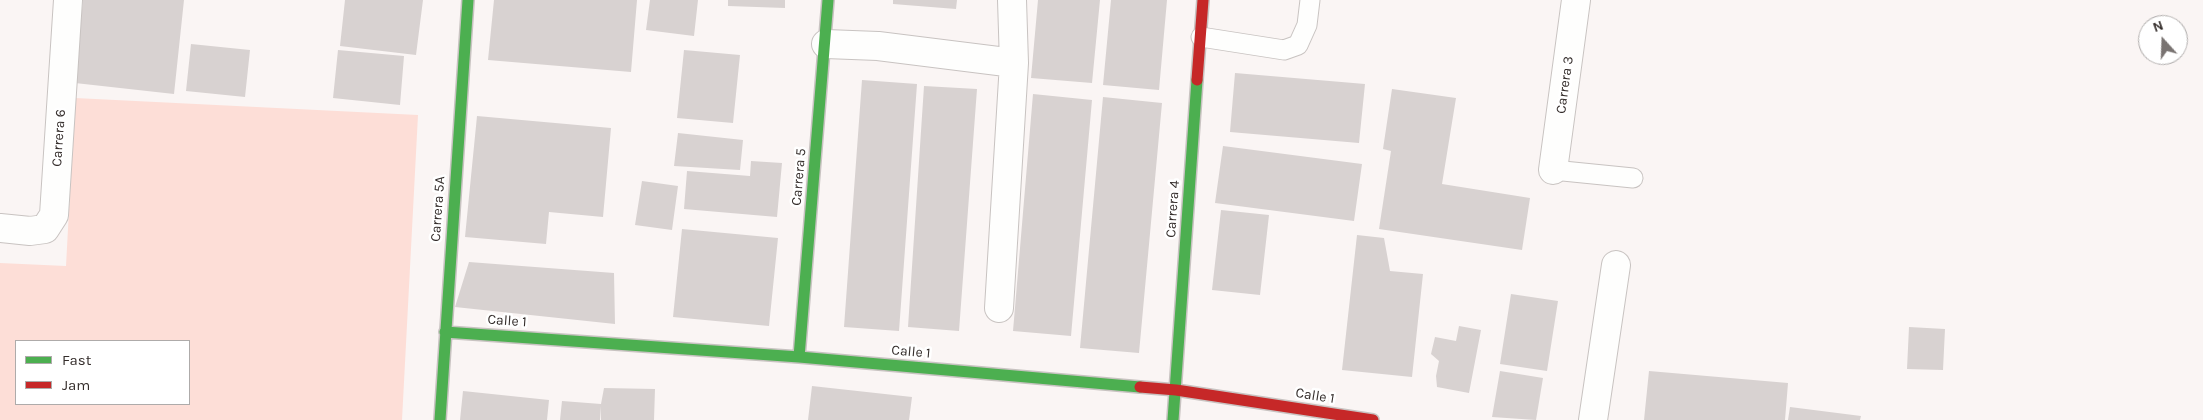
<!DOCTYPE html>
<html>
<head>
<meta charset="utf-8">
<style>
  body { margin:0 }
  #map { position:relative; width:2203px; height:420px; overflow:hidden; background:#faf5f4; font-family:Karla,sans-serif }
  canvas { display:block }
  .legend { position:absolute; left:15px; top:340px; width:175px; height:65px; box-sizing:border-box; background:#fff; border:1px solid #aeabaa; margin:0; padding:6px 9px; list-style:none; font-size:15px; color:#342d2b }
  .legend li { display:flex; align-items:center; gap:10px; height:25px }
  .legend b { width:25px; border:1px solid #aeabaa }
  .north { position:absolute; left:2138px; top:15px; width:50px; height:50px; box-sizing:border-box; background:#fff; border:1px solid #aeabaa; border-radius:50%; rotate:340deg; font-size:14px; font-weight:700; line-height:20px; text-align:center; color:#342d2b }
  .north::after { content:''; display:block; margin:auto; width:18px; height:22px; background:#797371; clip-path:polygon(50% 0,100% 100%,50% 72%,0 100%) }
</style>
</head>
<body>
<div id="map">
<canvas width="2203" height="420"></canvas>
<ul class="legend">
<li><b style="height:6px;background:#4caf50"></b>Fast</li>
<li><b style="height:6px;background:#c62828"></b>Jam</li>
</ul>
<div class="north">N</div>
</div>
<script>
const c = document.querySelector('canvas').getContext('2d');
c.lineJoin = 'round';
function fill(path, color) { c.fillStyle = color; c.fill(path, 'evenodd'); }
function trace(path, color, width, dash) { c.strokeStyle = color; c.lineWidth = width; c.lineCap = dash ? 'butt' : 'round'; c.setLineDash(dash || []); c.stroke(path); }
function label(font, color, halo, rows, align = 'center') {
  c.font = font + ' Karla,sans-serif'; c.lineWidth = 5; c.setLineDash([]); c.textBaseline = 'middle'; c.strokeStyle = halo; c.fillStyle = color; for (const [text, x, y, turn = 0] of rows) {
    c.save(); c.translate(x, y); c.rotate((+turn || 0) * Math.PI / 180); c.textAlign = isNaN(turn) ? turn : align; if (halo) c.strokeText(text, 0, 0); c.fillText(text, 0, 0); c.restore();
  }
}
fill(new Path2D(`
  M75 98 418 115 402 420H0V263L66 266ZM16 341H189V404H16Z`), '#fdded7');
fill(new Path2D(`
  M83 0H184L174 94 75 83Z
  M345 0H423L416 55 340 46Z
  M494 0H637L631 72 488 60Z
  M650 0H698L694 36 646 30Z
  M728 0H785V8L728 6Z
  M893 0H957L956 9 893 4Z
  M1038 0H1100L1092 83 1031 78Z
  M1111 0H1167L1159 90 1103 85Z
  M191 44 250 50 245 97 186 91Z
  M338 50 404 56 400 105 333 98Z
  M684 50 740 55 733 123 677 118Z
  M1235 73 1365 84 1359 143 1230 132Z
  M862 80 917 84 899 331 844 327Z
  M924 86 977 89 959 331 908 327Z
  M1392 89 1456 98 1442 184 1530 198 1522 250 1379 229 1391 151 1383 149Z
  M1033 94 1092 100 1071 336 1013 331Z
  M1103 97 1162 103 1139 353 1080 348Z
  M477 116 611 128 603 217 549 212 546 244 465 237Z
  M678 133 743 140 740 170 674 166Z
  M1223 146 1362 164 1354 221 1215 203Z
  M751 161 782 163 777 217 684 209 687 171 750 176Z
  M642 181 678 186 672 230 635 225Z
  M1221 210 1269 215 1260 295 1212 290Z
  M682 229 778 238 769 326 673 317Z
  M1357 235 1384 238 1390 271 1423 274 1412 377 1342 370Z
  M469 262 614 273 615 324 455 307Z
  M1511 294 1558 301 1547 371 1500 364Z
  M1459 326 1481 330 1469 393 1437 387 1436 376 1439 361 1431 354 1435 337 1456 341Z
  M1909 327 1945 329 1943 370 1907 369Z
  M1500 371 1543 378 1536 420 1492 417Z
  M1649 371 1788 383 1785 420H1644Z
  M812 386 912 397 909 420H808Z
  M604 388 655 389 654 420H601V406L600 420H560L562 401 601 404Z
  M463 391 549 400 547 420H460Z
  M1790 407 1861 416 1860 420H1788Z`), '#d8d2d1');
const lane = new Path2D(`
  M1201 37 1284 50 1298 45 1307 25 1310 0
  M1553 170 1633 178`);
const street = new Path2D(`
  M826 44 878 46 1014 63
  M1553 170 1576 0
  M0 228 30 231 45 229 54 215 68 0
  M999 308 1014 63 1012 0
  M1593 420 1616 265`);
const fast = new Path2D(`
  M445 332 799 357 1140 387
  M799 357 828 0
  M440 420 468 0
  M1173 420 1197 80`);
const jam = new Path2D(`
  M1197 80 1203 0
  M1140 387 1176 390 1373 420`);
trace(lane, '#c8c3c1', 21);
trace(street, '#c8c3c1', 30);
trace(fast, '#c8c3c1', 14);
trace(jam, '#c8c3c1', 14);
trace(lane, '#fefefd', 19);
trace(street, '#fefefd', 28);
trace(fast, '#4caf50', 11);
trace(jam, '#c62828', 11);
label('14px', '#342d2b', '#fff', [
  ["Carrera 3",1565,85,-82],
  ["Carrera 6",59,138,-86],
  ["Carrera 5",799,177,-85],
  ["Carrera 5A",438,209,-86],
  ["Carrera 4",1173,209,-86],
  ["Calle 1",507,321,4],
  ["Calle 1",911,352,5],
  ["Calle 1",1315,396,9]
]);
</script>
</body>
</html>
